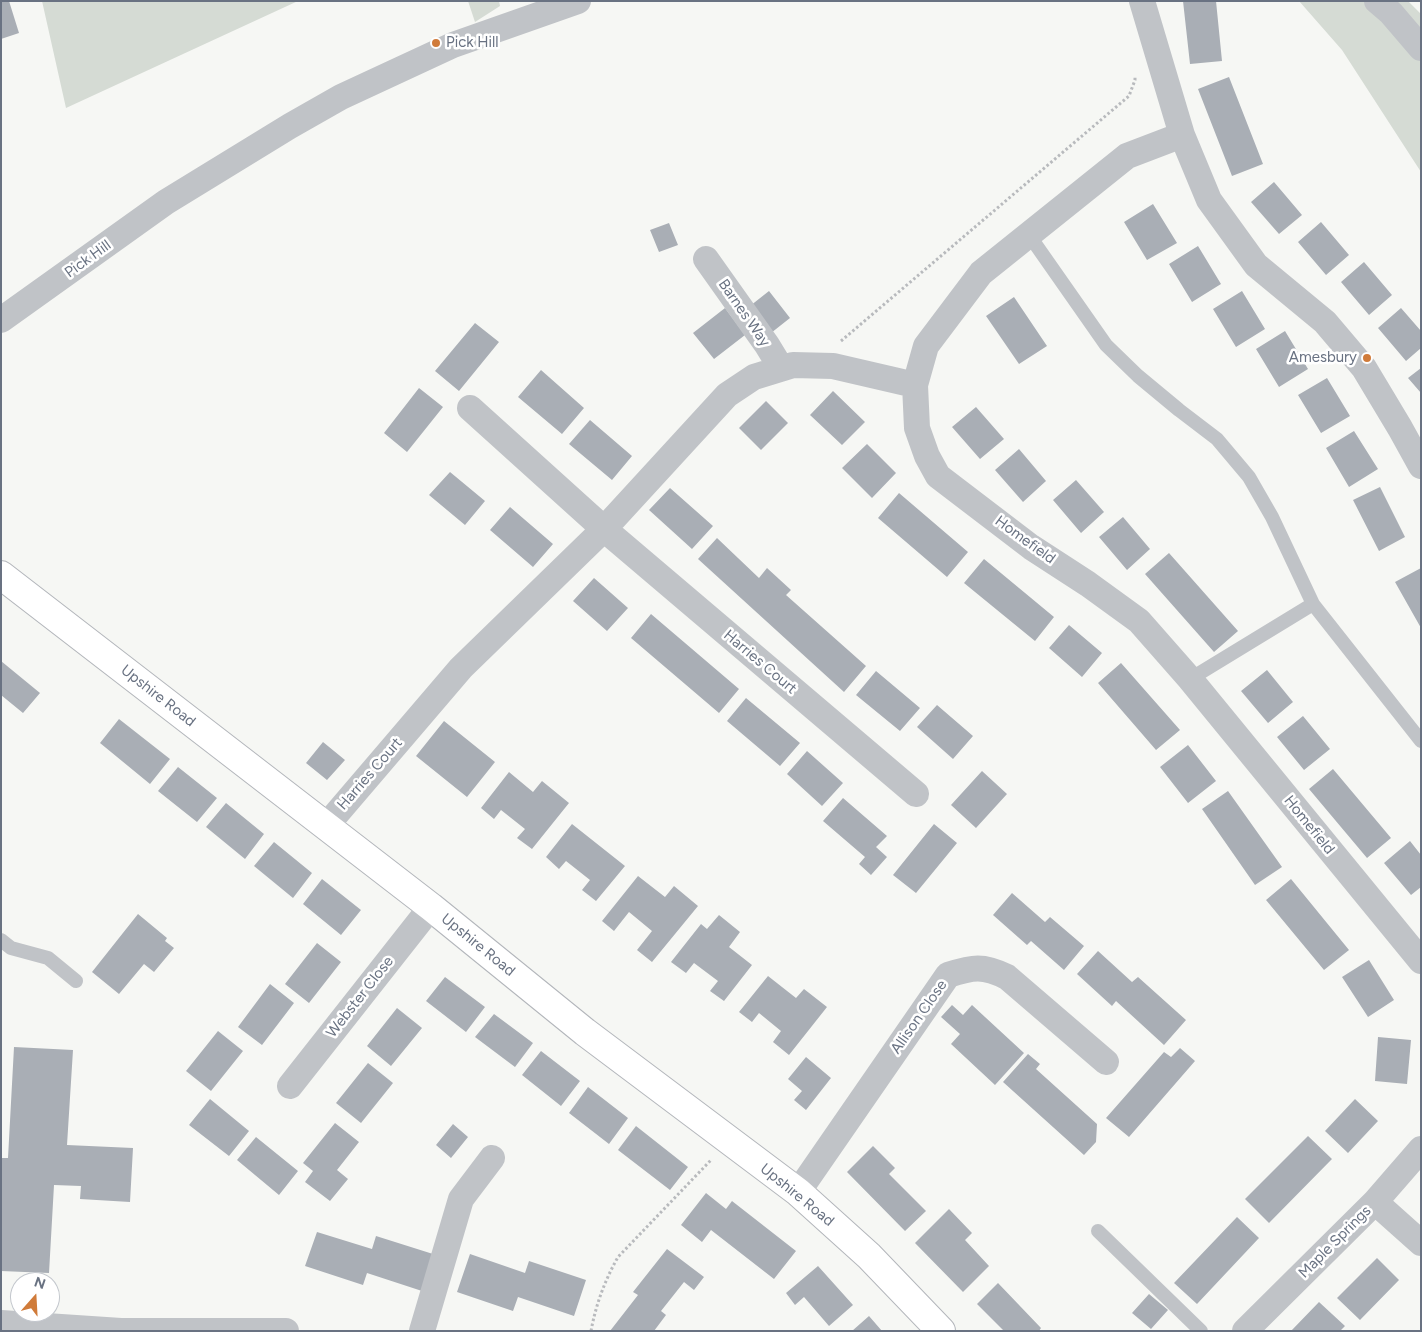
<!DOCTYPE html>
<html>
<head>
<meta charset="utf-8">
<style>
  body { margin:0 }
  #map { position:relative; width:1422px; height:1332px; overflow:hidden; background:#f6f7f4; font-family:Figtree,sans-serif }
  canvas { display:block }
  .frame { position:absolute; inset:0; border:2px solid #697282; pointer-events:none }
  .north { position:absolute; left:10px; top:1272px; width:50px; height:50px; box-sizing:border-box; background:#fff; border:1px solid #c3c7cd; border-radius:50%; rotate:19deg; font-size:14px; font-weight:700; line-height:20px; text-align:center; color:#697282 }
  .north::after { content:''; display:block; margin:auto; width:18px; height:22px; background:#d07b3a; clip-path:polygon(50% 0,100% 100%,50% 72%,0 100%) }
</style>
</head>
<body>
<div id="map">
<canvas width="1422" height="1332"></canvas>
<div class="frame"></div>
<div class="north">N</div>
</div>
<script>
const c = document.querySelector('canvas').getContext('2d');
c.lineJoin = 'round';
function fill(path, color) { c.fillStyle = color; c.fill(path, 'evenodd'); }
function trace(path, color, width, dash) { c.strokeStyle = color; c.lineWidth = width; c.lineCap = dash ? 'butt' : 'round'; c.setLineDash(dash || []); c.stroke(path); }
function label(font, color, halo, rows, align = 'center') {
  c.font = font + ' Figtree,sans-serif'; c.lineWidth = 5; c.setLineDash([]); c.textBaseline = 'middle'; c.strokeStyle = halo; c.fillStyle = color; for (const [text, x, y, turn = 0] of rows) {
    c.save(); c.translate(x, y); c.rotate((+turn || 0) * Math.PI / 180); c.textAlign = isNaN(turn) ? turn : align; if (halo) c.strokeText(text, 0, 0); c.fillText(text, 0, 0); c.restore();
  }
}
fill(new Path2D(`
  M42 1H298L66 108Z
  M468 1H499L500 6 475 22Z
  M1299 1H1408L1421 14V172L1342 50Z`), '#d5dbd4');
fill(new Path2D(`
  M1 1H9L19 33 1 39Z
  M1183 1H1216L1222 61 1190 64Z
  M1229 77 1263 164 1232 176 1198 89Z
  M1274 182 1302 215 1279 234 1251 202Z
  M1153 204 1177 243 1147 260 1124 222Z
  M1321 222 1349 255 1326 275 1298 242Z
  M669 223 678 245 659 252 650 230Z
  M1198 246 1221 284 1192 302 1169 264Z
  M1364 262 1392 295 1369 315 1341 282Z
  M769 291 790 318 771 333 750 306Z
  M1242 291 1265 329 1236 347 1213 309Z
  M1014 297 1047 346 1019 364 986 316Z
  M725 308 745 335 714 359 693 333Z
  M1401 308 1421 331V348L1406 361 1378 328Z
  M475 323 499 342 459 391 435 371Z
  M1285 331 1308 369 1279 387 1256 349Z
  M1421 368V393L1408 378Z
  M541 370 584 408 562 434 518 397Z
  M1327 378 1350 416 1321 433 1298 395Z
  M419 388 443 407 407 452 384 433Z
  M833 391 865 422 842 445 810 415Z
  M766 401 788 423 761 450 739 428Z
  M976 407 1004 439 980 459 952 427Z
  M590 420 632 456 612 480 569 444Z
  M1354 431 1378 469 1349 487 1326 448Z
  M867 444 896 473 872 498 842 468Z
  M1019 449 1046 481 1023 502 995 470Z
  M450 472 485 501 465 525 429 495Z
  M1076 480 1104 512 1081 533 1053 500Z
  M1380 487 1405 537 1379 551 1353 500Z
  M670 488 713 526 692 549 649 510Z
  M899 493 968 552 947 577 878 518Z
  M510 507 553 544 533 567 490 530Z
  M1123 517 1150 549 1127 570 1099 537Z
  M717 538 759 578 767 568 791 590 786 595 866 666 844 692 698 559Z
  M1169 553 1238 631 1214 652 1145 574Z
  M984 559 1054 617 1035 641 964 583Z
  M1421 568V628L1395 582Z
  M594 578 628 608 607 631 573 601Z
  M651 614 739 689 719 713 631 638Z
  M1069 625 1102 653 1082 677 1049 648Z
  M1 661 40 693 23 713 1 695Z
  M1121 663 1180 730 1156 750 1098 683Z
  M1267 670 1293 702 1268 723 1241 691Z
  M876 671 920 708 900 731 856 695Z
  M746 698 800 743 780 766 727 721Z
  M937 705 973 736 953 759 917 727Z
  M1303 716 1330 749 1304 770 1277 737Z
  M119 719 170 759 150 784 100 743Z
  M444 721 495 762 467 797 416 756Z
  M323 742 345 760 327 780 306 763Z
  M1188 745 1216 781 1188 803 1160 767Z
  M807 751 843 783 822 806 787 774Z
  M178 767 217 798 197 822 158 791Z
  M1333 769 1391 838 1367 858 1309 789Z
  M982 771 1007 794 976 828 951 805Z
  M509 772 533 792 542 781 569 803 532 849 517 838 525 829 501 810 494 819 481 808Z
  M1228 791 1282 867 1255 885 1202 809Z
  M843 798 887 836 876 847 887 857 871 875 859 864 865 857 823 821Z
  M226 803 264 834 245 859 206 827Z
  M572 824 625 866 596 901 582 890 590 880 566 861 559 869 546 857Z
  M934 824 957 843 916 893 893 875Z
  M1410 841 1421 855V887L1411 895 1384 863Z
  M274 842 312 873 293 898 254 866Z
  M638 876 665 897 674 886 698 906 652 962 637 950 652 931 629 912 614 931 602 921Z
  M322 879 361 910 341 935 303 904Z
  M1291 879 1349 950 1324 970 1266 900Z
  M1012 893 1045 922 1050 917 1084 946 1064 970 1031 941 1027 945 993 915Z
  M138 914 167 938 165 941 174 948 154 972 144 964 119 994 92 972Z
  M719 915 740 932 729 947 752 965 724 1001 710 991 718 981 694 963 686 973 671 962 701 924 707 929Z
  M317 943 341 962 309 1003 285 984Z
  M1098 951 1132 982 1138 977 1186 1020 1164 1045 1116 1001 1112 1006 1077 974Z
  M1369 960 1394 1000 1368 1017 1342 977Z
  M768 976 796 998 804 989 827 1007 789 1055 773 1042 781 1031 759 1013 752 1022 739 1012Z
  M445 977 485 1007 466 1032 426 1001Z
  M270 984 294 1003 262 1045 238 1027Z
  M952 1005 963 1015 972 1005 1024 1053 995 1085 951 1044 960 1034 941 1017Z
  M397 1008 422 1028 391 1066 367 1046Z
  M494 1014 533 1043 515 1067 475 1037Z
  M218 1031 243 1051 211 1091 186 1071Z
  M1378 1037 1411 1040 1407 1084 1375 1081Z
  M14 1047 73 1050 67 1145 133 1148 130 1202 80 1199 81 1186 54 1185 49 1273 1 1271V1158H8Z
  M1180 1048 1195 1061 1129 1137 1106 1118 1164 1052 1171 1057Z
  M541 1051 580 1081 561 1106 522 1075Z
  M1028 1054 1040 1064 1036 1069 1097 1124 1096 1142 1084 1155 1003 1082Z
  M806 1057 831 1078 806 1110 794 1100 802 1091 788 1079Z
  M368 1063 393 1083 361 1123 336 1103Z
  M588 1087 628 1118 609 1144 569 1113Z
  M210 1099 249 1131 229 1156 189 1125Z
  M1355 1099 1378 1121 1348 1153 1325 1131Z
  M335 1123 359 1142 337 1170 348 1179 330 1201 305 1182 313 1171 303 1163Z
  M453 1124 468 1137 451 1158 436 1145Z
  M636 1126 688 1167 670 1190 618 1150Z
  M1308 1136 1332 1159 1269 1223 1245 1199Z
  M256 1137 298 1171 279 1195 237 1160Z
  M873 1146 895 1168 889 1174 926 1211 905 1231 847 1172Z
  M706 1193 726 1209 732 1201 796 1251 774 1279 711 1230 702 1242 681 1225Z
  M949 1209 972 1233 965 1240 989 1266 963 1292 915 1243Z
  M1237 1217 1259 1238 1197 1304 1174 1283Z
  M317 1232 372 1249 376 1236 433 1254 422 1291 367 1273 363 1285 305 1266Z
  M667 1249 704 1277 694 1290 684 1282 661 1311 666 1315 654 1331H610L638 1295 633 1292Z
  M470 1254 525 1273 529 1261 586 1280 574 1316 518 1297 513 1311 457 1292Z
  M1377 1258 1399 1280 1360 1320 1337 1298Z
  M818 1266 853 1305 829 1326 804 1297 795 1305 786 1293Z
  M998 1283 1041 1328 1039 1331H1004L977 1304Z
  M1149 1294 1168 1310 1151 1329 1132 1313Z
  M1319 1302 1345 1326 1340 1331H1291Z
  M869 1316 882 1331H852Z`), '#a9aeb5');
const secondary = new Path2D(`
  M1 575 431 907 585 1032 798 1192 869 1256 941 1331`);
trace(secondary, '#b3b6bb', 30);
trace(new Path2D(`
  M841 341 1129 96 1135 80V77
  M591 1331C596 1304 605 1280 618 1257L711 1160`), '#b8babd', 3, [2.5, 2.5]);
trace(new Path2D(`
  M1029 235 1106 345 1138 376 1179 410 1217 439 1249 477 1272 517 1313 604 1421 741
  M1190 679 1313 604
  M1 940 11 948 48 958 76 981
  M1098 1231 1201 1331`), '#c0c3c7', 14);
trace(new Path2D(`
  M1142 1 1182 135 1209 200 1256 265 1325 322 1364 368 1400 428 1421 466
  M1377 1 1391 13 1421 48
  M1182 135 1127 156 981 273 926 346 915 385 917 428 927 456 938 476 1031 547 1088 584 1139 621 1190 679 1421 961
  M706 259 767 345 781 368
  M1 320 166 202 290 126 341 97 453 45 578 1
  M470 408 604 529 916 794
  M326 826 461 668 604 529 727 395 754 377 793 365 833 366 915 385
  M290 1086 431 907
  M798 1192 948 975C973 967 983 965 1007 977L1106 1062
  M1375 1202 1421 1243
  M1 1323 121 1331H286
  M422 1331 461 1199 492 1158
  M1245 1331 1375 1202 1421 1149`), '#c0c3c7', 26);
trace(secondary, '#fff', 28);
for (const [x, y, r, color] of [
  [436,43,5,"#d07b3a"],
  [1367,358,5,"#d07b3a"]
]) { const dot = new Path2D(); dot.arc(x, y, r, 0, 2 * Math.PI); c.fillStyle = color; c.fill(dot); trace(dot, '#fff', 2); }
label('15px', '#697282', '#fff', [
  ["Pick Hill",446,43],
  ["Amesbury",1357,358,"right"]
], 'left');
label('15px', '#697282', '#fff', [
  ["Pick Hill",88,259,-36],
  ["Barnes Way",744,313,55],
  ["Homefield",1025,540,36],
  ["Harries Court",760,662,40],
  ["Upshire Road",158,696,38],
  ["Harries Court",370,774,-49],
  ["Homefield",1309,825,51],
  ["Upshire Road",478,945,39],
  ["Webster Close",360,997,-52],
  ["Allison Close",919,1017,-55],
  ["Upshire Road",797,1195,39],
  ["Maple Springs",1335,1242,-45]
]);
</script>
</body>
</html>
